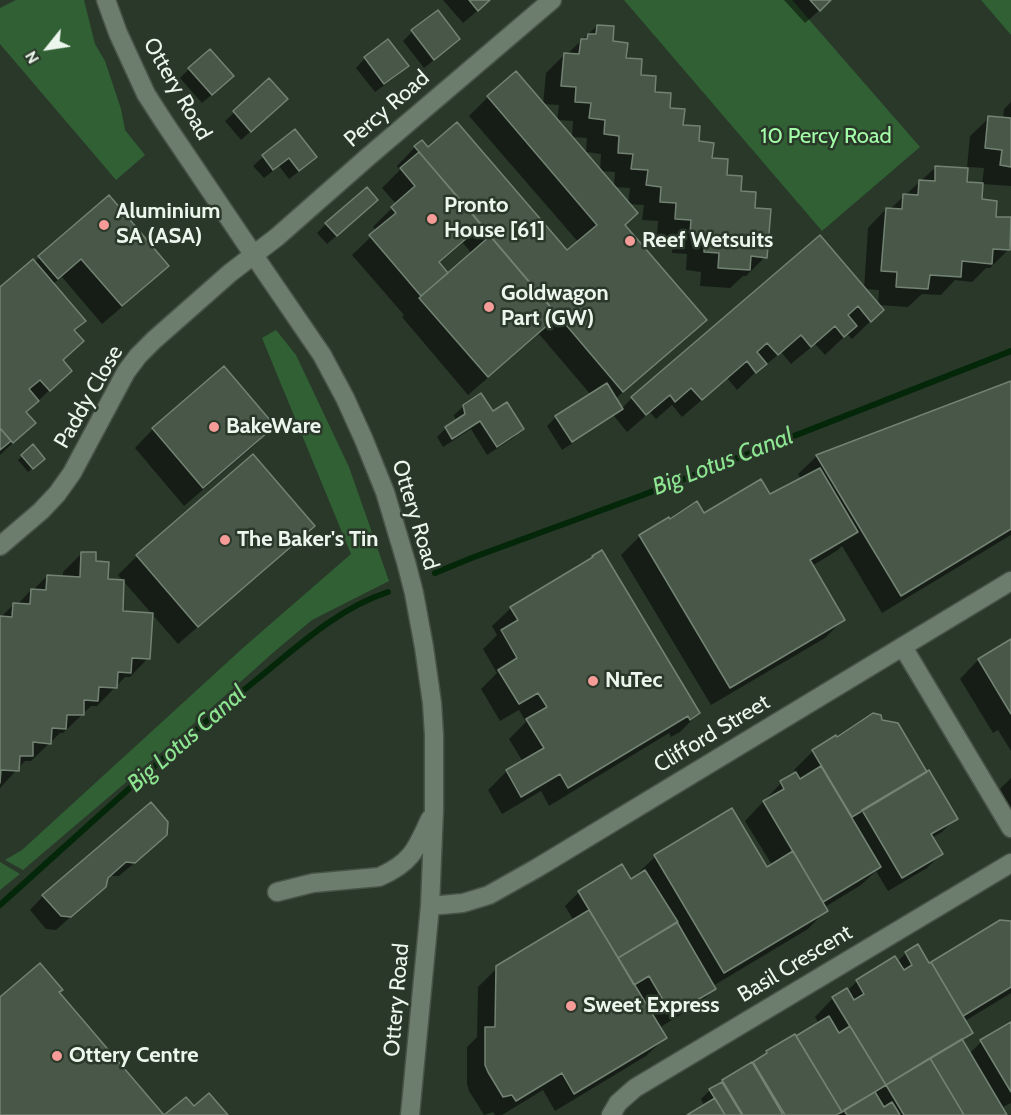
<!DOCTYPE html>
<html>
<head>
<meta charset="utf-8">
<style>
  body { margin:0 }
  #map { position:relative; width:1011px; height:1115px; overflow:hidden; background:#2a382a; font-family:Cabin,sans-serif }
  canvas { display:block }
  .north { position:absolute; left:18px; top:18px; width:60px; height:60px; -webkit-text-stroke:4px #2a382a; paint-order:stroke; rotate:240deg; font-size:16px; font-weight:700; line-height:24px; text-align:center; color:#edf6ed }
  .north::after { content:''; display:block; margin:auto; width:21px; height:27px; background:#edf6ed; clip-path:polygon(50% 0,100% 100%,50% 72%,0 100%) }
</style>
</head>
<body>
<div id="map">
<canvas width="1011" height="1115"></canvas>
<div class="north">N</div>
</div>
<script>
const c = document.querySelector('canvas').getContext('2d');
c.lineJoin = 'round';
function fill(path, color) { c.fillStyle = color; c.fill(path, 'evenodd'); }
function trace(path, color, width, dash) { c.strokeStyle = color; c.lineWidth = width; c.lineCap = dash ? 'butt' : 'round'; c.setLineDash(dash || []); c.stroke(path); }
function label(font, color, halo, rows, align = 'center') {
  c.font = font + ' Cabin,sans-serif'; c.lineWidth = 5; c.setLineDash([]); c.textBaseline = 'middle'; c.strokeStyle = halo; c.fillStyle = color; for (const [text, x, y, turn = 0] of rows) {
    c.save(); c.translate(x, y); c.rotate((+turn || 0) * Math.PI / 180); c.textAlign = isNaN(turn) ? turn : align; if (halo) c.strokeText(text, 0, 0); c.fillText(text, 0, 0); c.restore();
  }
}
fill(new Path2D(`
  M16 0H84L95 44 105 61 121 109 125 130 145 155 116 180 0 44V8Z
  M624 0H792L920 147 822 231Z
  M981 0H1011V35Z
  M276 330 296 355 349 467 389 581 312 620 275 651 171 744 23 870 5 860 22 850 244 647 351 554 262 338Z
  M0 862 20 874 0 890Z`), '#306034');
fill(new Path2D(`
  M443 0H490L463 23Z
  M784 0H831L805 23Z
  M437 12 458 39 449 48 424 68 403 41 412 32Z
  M597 26 653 93 754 209 765 257 746 276H743L730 288 700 286 701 272 686 270 687 254 672 253 673 238 657 237 658 221 642 220 644 205 628 204 630 188 614 187 615 172 600 171 601 154 586 152 587 138 572 137 573 121 557 120 559 105 543 104 546 73 565 54H567Z
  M387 41 407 66 398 75 375 92 356 68 365 58Z
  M189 69 223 85 202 103 180 78Z
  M516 73 624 225 705 320 686 338 615 399 621 409 632 398 864 289 868 228 886 209H890L936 167 966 183 995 218 1008 250 990 268H986L972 282 955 280 941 295 922 294 908 307 878 305 879 290 864 289 882 310 852 339 847 334 825 355 815 344 791 364 781 352 758 372 757 371 737 390 727 378 682 417 672 405 656 419 650 412 627 432 614 416 562 450 547 426 556 417 591 395 539 334 468 395 402 317 404 315 352 255 377 231 373 227 396 204 382 188 400 170 397 166 415 147 428 149 567 253 579 243 469 116 488 97ZM463 243 472 254 448 275 438 264Z
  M269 81 277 108 241 140 225 121Z
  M1011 102V186L982 184 984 168 967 167 970 136 989 118 1003 119 1004 109Z
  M294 131 306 166 289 179 279 166 264 178 253 166 263 157Z
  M108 197 167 265 149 284 102 324 62 277 53 284 84 321 73 331 62 361 70 371 25 413 34 423 0 455V289L34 262Z
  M367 210 327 244 317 233 326 224Z
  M1011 382V535L882 613 842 546 838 550 812 566 844 619 825 638 711 705 621 555 640 536 703 515 769 496 801 479 798 474 817 456Z
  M464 406 493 413 522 429 513 438 487 455 471 429 443 447 437 437 446 428 456 422 454 415Z
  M273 426 255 445 184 506 135 448 153 429Z
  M22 456 39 463 28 472 18 460Z
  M253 456 313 526 294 544 178 644 118 575 137 556Z
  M82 553 95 562 106 580 121 612 148 658 130 677H125L97 706H91L63 733H60L31 761H25L0 788V618L14 604 17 605 31 590H33L47 576 63 577V572Z
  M593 557 699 713 680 732 671 737 669 733 549 806 541 791 502 814 488 790 507 771 523 762 509 739 526 722 519 710 500 721 481 689 497 673 483 649 497 635 492 626 511 608 589 561Z
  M1011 641V751L998 730 993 733 960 679 978 660Z
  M880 721 956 818 942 832 932 838 941 854 927 868 888 891 876 871 861 885 825 907 826 910 808 929 713 986 715 988 701 1002 659 1028 665 1038 646 1056 555 1111 543 1090 502 1115H495L493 1112 484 1115 469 1091 467 1084V1047L477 1037 478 987 497 968 574 921 565 906 579 892 622 867 630 881 637 877 636 875 655 857 732 810 767 869 772 865 745 821 781 783 796 773 794 770 813 751 837 739Z
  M1011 778V816L997 792Z
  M151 849 119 876H111L106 880 105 886 56 930 46 929 30 910 43 896Z
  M1000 921 1011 922V993L965 1021 971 1032 962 1042 969 1054 981 1042 1011 1023V1103L1001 1108 1005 1115H690L704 1105 701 1099 710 1090 723 1081 761 1058 767 1052 796 1038 819 1024 815 1017 833 998 847 991 857 981 895 958 897 962 906 953 929 965Z`), '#0007');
trace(new Path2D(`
  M435 573 474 557 643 495 1011 351
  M0 905C86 828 170 749 260 677 299 645 339 608 388 592`), '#042709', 6);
const building = new Path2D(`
  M469 0H490L478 11Z
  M810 0H831L820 11Z
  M438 10 460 39 434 60 411 30Z
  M597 25 614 26 613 41 628 43 626 58 642 59 641 75 656 76 655 92 671 93 670 108 685 109 683 125 700 126 699 141 714 143 712 158 728 159 727 175 742 176 741 191 756 192 755 208 771 209 767 258 751 256 750 270 718 268 719 253 704 252 705 236 690 234 691 220 675 219 676 203 660 202 661 187 646 185 648 170 631 169 633 154 618 153 619 136 604 134 605 120 589 118 591 103 575 102 576 87 561 86 564 53 579 54 581 39H587L588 34H596Z
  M388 39 409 66 384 84 364 57Z
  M210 49 234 76 212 95 188 68Z
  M516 71 638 213 625 225 707 320 623 392 414 146 422 140 428 147 457 122 567 250 597 225 487 96Z
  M269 78 288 99 251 132 233 111Z
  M988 116 1011 118V167L1000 165 1002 150 985 148Z
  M295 129 317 157 299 171 289 158 273 170 262 155Z
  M419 152 482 225 439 262 448 273 421 296 369 235 396 213 391 207 415 186 400 168Z
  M935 166 968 168 967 182 983 183 982 199 997 201 996 217H1011L1010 250 993 249 992 264 962 261 961 277 930 275 928 289 896 287 897 272 881 271 886 208 902 209 903 194 918 195 919 180 935 181Z
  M367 187 378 200 337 236 325 223Z
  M109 195 169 266 122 306 81 259 58 279 38 256Z
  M820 235 884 310 871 322 858 306 848 315 857 326 844 337 835 326 811 347 801 335 778 355 767 343 757 352 767 364 756 373 747 361 702 400 691 388 675 402 670 395 646 415 631 397Z
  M490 236 558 316 488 377 419 298Z
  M33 259 86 321 74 330 84 341 63 360 72 371 50 391 40 380 29 389 39 401 26 412 36 423 13 443 0 428V287Z
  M224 366 275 426 203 488 152 428Z
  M1011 381V529L901 596 816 455Z
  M607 383 623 409 572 442 555 416Z
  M481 393 493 411 507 402 524 429 497 447 480 421 452 439 445 427 465 414 463 405Z
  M0 428 11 441 0 450Z
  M33 444 45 459 33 469 21 455Z
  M253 454 315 526 198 627 136 555Z
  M820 468 858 532 810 560 845 620 730 688 639 535 669 517 670 519 697 501 704 513 761 479 770 494Z
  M602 550 700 713 690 720 688 716 568 788 560 774 521 797 506 770 544 748 526 719 547 707 538 693 519 704 498 670 517 658 501 630 518 620 510 607 593 557 592 556Z
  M81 552H96V561L109 562 108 579 124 580 123 611 153 613 150 659 132 658 131 673 118 672 117 688 99 687 98 701 84 700V715H67L66 729 52 728 51 744 33 742V756H20L19 771 1 770 0 783V616L12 617 13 603 30 604 31 589 46 590 47 575 80 577Z
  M1011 639V714L978 659Z
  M873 713 881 715 882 720 898 723 927 772 852 817 812 750 836 735 837 737Z
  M821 766 881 867 823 902 763 801 784 789 780 781 796 772 800 779Z
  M929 770 958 819 931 834 943 854 902 878 862 810Z
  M151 802 168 822 167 835 135 863 126 862 108 878 106 887 71 917 61 916 42 895Z
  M732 808 767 867 793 851 828 911 724 973 654 855Z
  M622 864 631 879 645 870 678 922 618 958 578 891Z
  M589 910 667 1038 574 1094 562 1073 516 1101 512 1095 503 1097 488 1072 485 1065V1027H495L496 966Z
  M1000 920 1011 921V987L963 1016 931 962Z
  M677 922 716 989 672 1015 649 976 634 985 618 958Z
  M918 944 929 963 931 962 973 1033 886 1085 832 997 847 988 854 1000 864 994 856 980 895 956 904 970 912 965 905 952Z
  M40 963 63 990 59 992 164 1115H0V997Z
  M829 1016 839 1033 850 1026 886 1085 842 1112 796 1036Z
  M1011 1022V1092L980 1040Z
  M795 1034 842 1112 836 1115H785L753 1062 767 1053 766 1051Z
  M962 1039 1007 1115H964L930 1058Z
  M930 1058 964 1115H904L886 1085Z
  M752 1062 783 1115H743L722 1080Z
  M722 1082 742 1115H725L709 1089Z
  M875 1092 884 1107 892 1102 900 1115H847L844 1110Z
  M209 1093 228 1115H164L186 1097 194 1106Z
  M715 1098 725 1115H687Z`);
fill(building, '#485748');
trace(building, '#738373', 1.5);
const minor = new Path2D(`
  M106 0 118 33 146 94 164 122 253 254 322 355 345 398 364 440 385 492 406 562 414 593 424 647 432 703 434 735V809L430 906 410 1115
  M0 546 41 511 57 494 72 473 126 372 138 356 154 340 230 273 277 237 369 156 552 0
  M903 647 1011 828
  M277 892 313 883 379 877C411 863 416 850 430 819
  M430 906 463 903 489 895 537 868 1011 581
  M611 1115 618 1103 635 1088 1011 863`);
trace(minor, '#475347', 21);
trace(minor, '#6d7d6d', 18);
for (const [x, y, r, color] of [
  [432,219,6,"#f59b98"],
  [104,225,6,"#f59b98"],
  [630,241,6,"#f59b98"],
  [489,307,6,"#f59b98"],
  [214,427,6,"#f59b98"],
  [225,540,6,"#f59b98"],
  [593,681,6,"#f59b98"],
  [571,1006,6,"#f59b98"],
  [57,1056,6,"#f59b98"]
]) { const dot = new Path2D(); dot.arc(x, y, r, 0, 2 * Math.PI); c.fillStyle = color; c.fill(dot); trace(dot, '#2a382a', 2); }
label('22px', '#edf6ed', '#2a382a', [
  ["Ottery Road",177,89,60],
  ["Percy Road",387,109,-41],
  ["Paddy Close",89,397,-60],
  ["Ottery Road",415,515,73],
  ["Clifford Street",712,734,-31],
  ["Basil Crescent",795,964,-31],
  ["Ottery Road",397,1000,-85]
]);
label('22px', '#a3fca8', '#2a382a', [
  ["10 Percy Road",826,137]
]);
label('bold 22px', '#edf6ed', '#2a382a', [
  ["Pronto",444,206],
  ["House [61]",444,231],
  ["Aluminium",116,212],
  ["SA (ASA)",116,237],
  ["Reef Wetsuits",642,241],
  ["Goldwagon",501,294],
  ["Part (GW)",501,319],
  ["BakeWare",226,427],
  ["The Baker's Tin",237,540],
  ["NuTec",605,681],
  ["Sweet Express",583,1006],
  ["Ottery Centre",69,1056]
], 'left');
label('italic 24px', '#8de592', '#2a382a', [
  ["Big Lotus Canal",723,462,-21],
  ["Big Lotus Canal",187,739,-41]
]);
</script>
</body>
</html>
